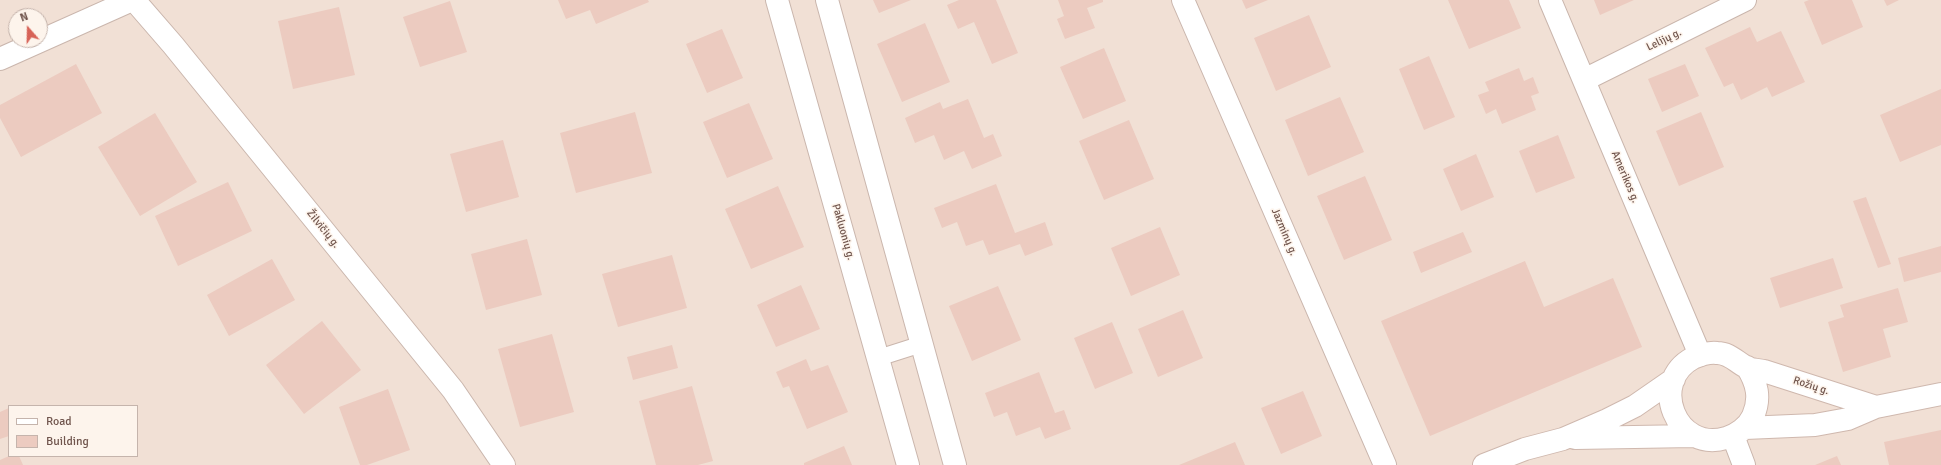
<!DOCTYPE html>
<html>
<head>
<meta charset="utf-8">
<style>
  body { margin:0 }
  #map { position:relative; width:1941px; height:465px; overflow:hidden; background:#faefe6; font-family:Signika,sans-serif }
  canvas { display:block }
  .legend { position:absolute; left:8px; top:405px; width:130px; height:52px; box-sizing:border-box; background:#fdf4ec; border:1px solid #c5b4ac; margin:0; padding:5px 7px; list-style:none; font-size:12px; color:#70554d }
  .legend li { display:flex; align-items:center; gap:8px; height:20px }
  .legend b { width:20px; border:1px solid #c5b4ac }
  .north { position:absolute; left:8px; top:8px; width:40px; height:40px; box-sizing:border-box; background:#fdf4ec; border:1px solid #c5b4ac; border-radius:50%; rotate:340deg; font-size:11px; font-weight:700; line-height:16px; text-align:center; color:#70554d }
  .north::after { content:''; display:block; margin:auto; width:14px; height:18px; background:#d76257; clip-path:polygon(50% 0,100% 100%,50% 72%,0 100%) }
</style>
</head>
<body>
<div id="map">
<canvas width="1941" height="465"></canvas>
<ul class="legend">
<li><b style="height:5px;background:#fff"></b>Road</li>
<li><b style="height:11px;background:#eccbc0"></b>Building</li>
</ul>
<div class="north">N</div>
</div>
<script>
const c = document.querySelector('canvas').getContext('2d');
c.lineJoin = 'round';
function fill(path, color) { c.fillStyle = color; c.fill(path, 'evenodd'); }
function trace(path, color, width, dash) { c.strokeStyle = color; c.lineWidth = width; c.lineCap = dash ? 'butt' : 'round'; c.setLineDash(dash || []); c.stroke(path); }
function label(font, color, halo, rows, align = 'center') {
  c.font = font + ' Signika,sans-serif'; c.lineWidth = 3; c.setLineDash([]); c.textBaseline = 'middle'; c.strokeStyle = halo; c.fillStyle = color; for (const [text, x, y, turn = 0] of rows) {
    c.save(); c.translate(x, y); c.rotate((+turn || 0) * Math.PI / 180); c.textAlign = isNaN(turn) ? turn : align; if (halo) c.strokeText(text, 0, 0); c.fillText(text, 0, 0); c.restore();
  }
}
fill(new Path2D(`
  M0 0H1941V465H0ZM16 16H40V40H16ZM9 406H137V456H9Z`), '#f1e0d5');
fill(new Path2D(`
  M558 0H648L649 2 596 24 590 10 566 19Z
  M873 0H911L879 13Z
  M959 0H996L1018 53 992 64 974 22 958 29 947 5Z
  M1058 0H1103V2L1087 8 1095 28 1065 39 1057 19 1064 16Z
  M1242 0H1268L1246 9Z
  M1448 0H1509L1521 28 1469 49Z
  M1594 0H1634L1600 15Z
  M1809 0H1852L1863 27 1822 45 1804 2Z
  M1884 0H1899L1887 6Z
  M450 1 467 52 420 67 403 17Z
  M339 7 355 75 293 89 278 21Z
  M1309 15 1331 67 1276 91 1254 38Z
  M925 23 950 82 902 102 877 44Z
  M1750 27 1757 42 1781 31 1805 82 1772 97 1767 87 1741 100 1733 83 1724 87 1705 48Z
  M722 29 743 78 707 93 686 44Z
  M1104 48 1126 101 1083 119 1060 67Z
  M1429 56 1455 117 1424 130 1399 69Z
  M76 64 102 113 21 157 0 118V105Z
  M1685 64 1699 96 1662 112 1648 79Z
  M1519 68 1524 81 1533 77 1539 93 1531 96 1536 110 1502 124 1496 109 1486 114 1478 95 1489 91 1485 82Z
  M1941 89V145L1900 162 1880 115Z
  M1340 97 1364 152 1308 176 1285 120Z
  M968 99 984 138 993 134 1002 156 972 169 964 151 944 160 934 135 915 143 905 118 940 102 943 109Z
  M749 103 773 159 727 178 703 122Z
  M635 112 652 173 576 193 560 133Z
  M1701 112 1724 167 1679 186 1656 131Z
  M155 113 197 182 140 216 98 147Z
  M1129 120 1154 179 1104 200 1079 141Z
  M1558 135 1575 178 1536 193 1519 151Z
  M503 140 519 197 466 212 450 154Z
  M1476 154 1494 197 1461 211 1443 169Z
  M1365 176 1392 240 1344 260 1317 196Z
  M228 182 252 231 178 266 155 216Z
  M996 184 1015 233 1045 222 1053 245 1025 256 1020 244 989 255 983 240 966 246 957 222 942 228 934 208Z
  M778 186 804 247 751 269 725 209Z
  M1866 197 1891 264 1878 268 1853 201Z
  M1160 227 1180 275 1131 296 1111 248Z
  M1463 232 1472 252 1421 273 1413 252Z
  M527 239 542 295 486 310 471 254Z
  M1941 246V272L1904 282 1898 258Z
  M672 255 687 308 618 327 602 274Z
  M1833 258 1843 288 1780 308 1770 278Z
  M272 259 295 300 229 336 207 295Z
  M1525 261 1544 307 1613 278 1642 347 1430 436 1381 321Z
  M801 285 820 329 776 347 757 305Z
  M998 286 1021 340 972 361 949 306Z
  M1898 288 1908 322 1883 329 1891 357 1843 372 1828 322 1844 317 1840 305Z
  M1183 310 1203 358 1158 377 1138 329Z
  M322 321 361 370 304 414 266 365Z
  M1112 322 1133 373 1095 389 1074 338Z
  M552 334 574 412 520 427 498 349Z
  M672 345 678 368 633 380 627 357Z
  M806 359 811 371 828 365 848 412 807 429 789 386 783 388 776 372Z
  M1039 372 1055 413 1064 410 1071 429 1045 439 1040 427 1016 436 1007 412 994 417 985 393Z
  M692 386 713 461 698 465H656L639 401Z
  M388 389 410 450 367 465H360L339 407Z
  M1303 391 1322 436 1281 454 1261 408Z
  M9 408V436L0 439V412Z
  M1941 430V465H1889L1884 442Z
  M1235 442 1245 465H1179Z
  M844 446 852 465H804V463Z
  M9 456H19L23 465H0V460Z
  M1837 456 1841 465H1815Z`), '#eccbc0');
const lane = new Path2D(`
  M878 358 922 344`);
const street = new Path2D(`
  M134 0 173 45 453 390 504 465
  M777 0 908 465
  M827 0 955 465
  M1183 0 1385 465
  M1550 0 1700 355
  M0 59 132 0
  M1584 80 1745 0
  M1733 436 1744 465`);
const secondary = new Path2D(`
  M1747 367C1757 383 1761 398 1753 416 1748 427 1737 435 1726 438 1676 453 1648 382 1693 358 1700 355 1709 352 1717 353 1730 353 1736 362 1746 367 1751 370 1759 370 1764 371L1876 407
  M1745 428 1815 425 1848 419 1876 407 1941 394
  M1575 438 1693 436
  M1484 465 1525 449 1563 439 1607 420 1635 406 1674 379`);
trace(lane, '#cab6ad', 18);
trace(street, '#cab6ad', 24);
trace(secondary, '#cfb8ae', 24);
trace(lane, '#fff', 16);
trace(street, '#fff', 22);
trace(secondary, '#fff', 22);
label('11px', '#70554d', '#fdf4ec', [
  ["Lelijų g.",1664,40,-26],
  ["Amerikos g.",1625,177,67],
  ["Žilvičių g.",323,229,51],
  ["Pakluonių g.",843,232,74],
  ["Jazminų g.",1284,232,67],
  ["Rožių g.",1811,386,18]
]);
</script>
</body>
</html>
